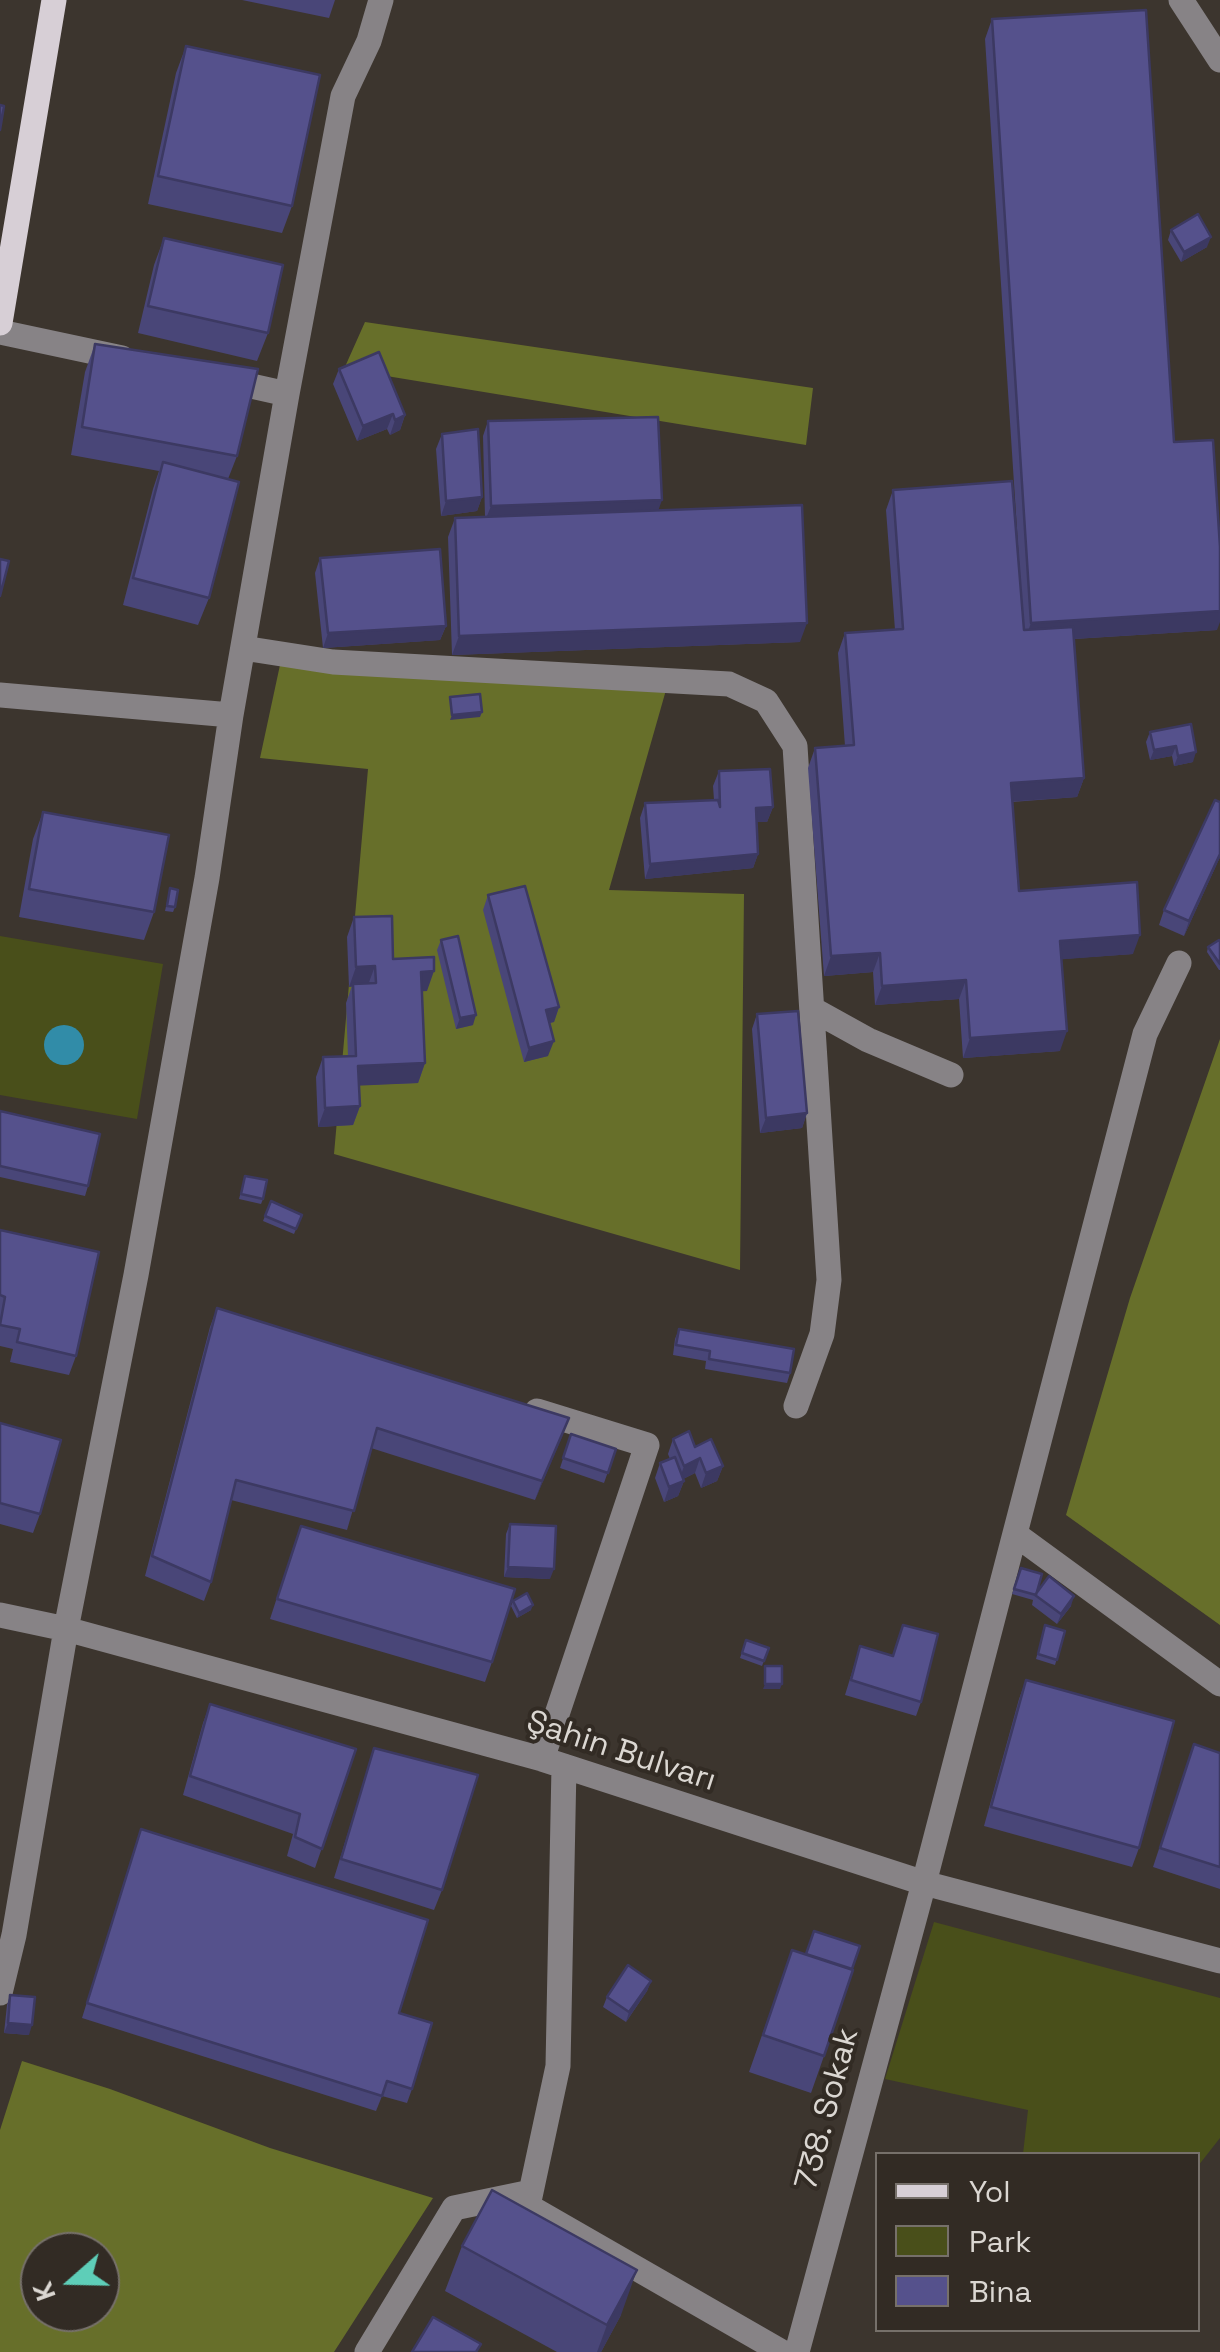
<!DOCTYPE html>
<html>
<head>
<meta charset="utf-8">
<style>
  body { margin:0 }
  #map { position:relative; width:1220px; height:2352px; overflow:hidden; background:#3c352e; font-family:"Space Grotesk",sans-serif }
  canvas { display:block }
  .legend { position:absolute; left:875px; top:2152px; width:325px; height:180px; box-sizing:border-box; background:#322b24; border:2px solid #76706a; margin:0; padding:12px 18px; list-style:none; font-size:30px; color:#dbd7d2 }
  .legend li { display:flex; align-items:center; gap:20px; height:50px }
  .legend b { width:50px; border:2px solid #76706a }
  .north { position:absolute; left:20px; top:2232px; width:100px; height:100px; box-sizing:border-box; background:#322b24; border:2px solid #76706a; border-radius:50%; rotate:250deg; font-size:28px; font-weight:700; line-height:40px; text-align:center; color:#dbd7d2 }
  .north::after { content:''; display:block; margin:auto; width:35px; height:45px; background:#5eceb8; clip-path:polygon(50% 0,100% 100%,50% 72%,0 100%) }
</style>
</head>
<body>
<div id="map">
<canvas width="1220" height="2352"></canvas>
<ul class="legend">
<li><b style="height:12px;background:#d7cfd6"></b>Yol</li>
<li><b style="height:28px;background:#494f1a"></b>Park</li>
<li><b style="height:28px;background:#55518c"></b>Bina</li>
</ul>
<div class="north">K</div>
</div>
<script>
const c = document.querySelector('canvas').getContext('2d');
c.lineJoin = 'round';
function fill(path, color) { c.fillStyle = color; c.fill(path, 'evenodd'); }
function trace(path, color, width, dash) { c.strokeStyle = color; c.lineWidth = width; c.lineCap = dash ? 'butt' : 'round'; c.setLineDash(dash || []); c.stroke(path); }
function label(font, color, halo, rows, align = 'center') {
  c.font = font + ' "Space Grotesk",sans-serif'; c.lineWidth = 8; c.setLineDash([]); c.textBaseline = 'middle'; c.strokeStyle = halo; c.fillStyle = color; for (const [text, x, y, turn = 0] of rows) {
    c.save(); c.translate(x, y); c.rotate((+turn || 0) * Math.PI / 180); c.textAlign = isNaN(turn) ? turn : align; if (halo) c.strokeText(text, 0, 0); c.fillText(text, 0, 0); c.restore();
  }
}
fill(new Path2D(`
  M0 936 163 964 137 1119 0 1095Z
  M934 1922 1220 1998V2138L1198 2166V2154H1023L1028 2110 885 2079Z`), '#494f1a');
fill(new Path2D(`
  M365 322 813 388 806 445 344 369Z
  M283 651 670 676 609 890 744 894 740 1270 334 1154 368 769 260 758Z
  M1220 1039V1625L1066 1515 1130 1298Z
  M22 2061 110 2089 270 2148 433 2198 334 2352H0V2130ZM100 2252V2312H40V2252Z`), '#676f2a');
fill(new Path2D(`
  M44 1045a20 20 0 1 1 40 0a20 20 0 1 1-40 0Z`), '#318ca8');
trace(new Path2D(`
  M1181 0 1220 60
  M0 332 122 358
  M220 379 287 394
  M243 648 333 662 729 684 766 701 795 746 829 1280 822 1334 796 1406
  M0 695 231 715
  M812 1009 868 1040 951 1075
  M537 1411 647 1445 542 1759
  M1015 1534 1220 1684
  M0 1615 66 1629 542 1759 924 1883 1220 1961
  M564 1766 558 2066 528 2206 782 2352
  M0 1993 14 1935 66 1629 136 1275 207 878 231 715 287 394 343 96 369 41 381 0
  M367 2352 454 2208 531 2192
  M797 2352 924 1883 1145 1034 1179 963`), '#878386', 25);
trace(new Path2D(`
  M0 323 54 0`), '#d7cfd6', 25);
fill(new Path2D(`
  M242 0H335L329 18Z
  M992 19 1174 442 1217 630 1074 639 1084 778 1077 797 1012 802 1019 891 1133 954 1062 959 1060 1051 963 1058 959 999 875 1005 873 972 824 976 808 768 815 748 845 746 838 653 845 633 895 630 886 510 893 490 1022 606 985 39Z
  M186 46 292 206 282 233 148 204 176 73Z
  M1171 230 1207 247 1181 262 1168 240Z
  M164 238 268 333 257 361 138 333 154 265Z
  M95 344 237 456 228 479 209 598 198 625 123 605 153 489 159 471 71 455 85 372Z
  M339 369 405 415 400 430 390 435 387 429 357 441 333 384Z
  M488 421 658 510 800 642 452 655 448 537 455 518 485 517 483 436Z
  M442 434 482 497 477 511 441 516 436 449Z
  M320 558 446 626 440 640 323 648 315 573Z
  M1191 724 1193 762 1174 766 1172 756 1150 760 1146 742 1150 732Z
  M719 771 773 807 767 822H756L758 854 753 868 645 879 640 818 645 803 714 800 713 786Z
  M1220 802V857L1184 936 1159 925 1164 910Z
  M43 812 154 912 144 940 19 917 33 839Z
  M170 888 175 907 173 912 165 911Z
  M488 895 559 1007 554 1022 549 1023 548 1056 524 1062 483 910Z
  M354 917 393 959 427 991H421L425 1063 418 1083 359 1085 360 1106 353 1125 318 1127 316 1077 323 1057 348 1056 346 1003 352 986 349 987 347 937Z
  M441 940 473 1025 456 1029 437 950Z
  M1220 942V970H1219L1207 952 1208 947Z
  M757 1014 807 1113 802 1128 760 1133 752 1029Z
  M0 1111 88 1186 85 1196 0 1177Z
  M245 1176 263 1199 261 1204 239 1199Z
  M271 1201 302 1215 294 1234 263 1221Z
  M0 1230 76 1356 69 1375 10 1362 13 1349 0 1346Z
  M217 1308 569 1418 535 1500 371 1448 347 1530 231 1500 211 1582 204 1601 145 1576 210 1327Z
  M679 1329 790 1373 787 1383 705 1369 706 1361 673 1355 675 1339Z
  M0 1423 40 1514 33 1533 0 1524Z
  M571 1434 616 1449 604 1483 560 1468Z
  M673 1439 695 1447 723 1466 717 1481 701 1488 695 1473 683 1479 684 1481 678 1496 664 1502 655 1478 660 1463 670 1459 668 1454Z
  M510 1524 550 1579 504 1577 506 1534Z
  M294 1545 492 1662 485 1682 270 1619Z
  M1021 1568 1036 1594 1071 1606 1057 1624 1032 1605 1033 1600 1012 1594Z
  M513 1601 531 1610 517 1618 511 1606Z
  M1045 1625 1065 1631 1055 1665 1036 1659Z
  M746 1640 769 1648 762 1666 740 1658Z
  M860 1646 892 1656 921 1702 916 1716 845 1695Z
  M1026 1680 1139 1848 1132 1867 984 1826 1019 1699Z
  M210 1704 356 1749 315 1868 287 1856 293 1834 183 1795 203 1723Z
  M374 1748 442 1890 434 1910 334 1878Z
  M1220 1753V1889L1153 1867 1187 1764Z
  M136 1844 399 2013 412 2089 407 2103 382 2096 376 2111 82 2018Z
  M792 1950 824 2056 811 2093 749 2072Z
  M651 1981 647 1991 626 2022 603 2007 607 1997Z
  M10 1995 29 2035 4 2033 7 2005Z
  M462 2246 621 2315 601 2352H557L445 2291Z`), '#494678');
fill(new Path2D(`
  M1211 237 1207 247 1181 262 1184 252Z
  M393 414 387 429 357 441 363 426Z
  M405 415 400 430 390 435 395 420Z
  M482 497 477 511 441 516 446 501Z
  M662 500 657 514 485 521 491 506Z
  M1220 611V622L1217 630 1024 642 1031 623Z
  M807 623 800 642 452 655 459 636Z
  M446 626 440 640 323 648 328 633Z
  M482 712 480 717 450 720 452 715Z
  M1176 746 1172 756 1150 760 1154 750Z
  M1196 752 1193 762 1174 766 1178 756Z
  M1084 778 1077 797 1004 802 1011 783Z
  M773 807 767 822H750L756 808Z
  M758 854 753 868 645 879 650 864Z
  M1220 854V857L1184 936 1189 921Z
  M1140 935 1133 954 1053 960 1060 941Z
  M880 953 873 972 824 976 831 956Z
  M375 966 368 985 349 987 356 967Z
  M434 971 427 991 413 992 421 972Z
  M966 980 959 999 875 1005 882 986Z
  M559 1007 554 1022 540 1025 546 1010Z
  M476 1015 473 1025 456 1029 460 1018Z
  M1067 1031 1060 1051 963 1058 970 1038Z
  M554 1041 548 1056 524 1062 529 1048Z
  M425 1063 418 1083 351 1086 358 1066Z
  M360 1106 353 1125 318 1127 325 1108Z
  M807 1113 802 1128 760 1133 766 1118Z
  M569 1418 562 1437 535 1500 542 1481Z
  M700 1458 695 1473 679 1481 684 1466Z
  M723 1466 717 1481 701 1488 706 1473Z
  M684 1481 678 1496 664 1502 669 1487Z
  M508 1567 554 1569 550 1579 504 1577Z
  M1074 1596 1071 1606 1057 1624 1061 1614Z
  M533 1605 531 1610 517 1618 519 1613Z
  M765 1684H782L780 1689H763Z
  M651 1981 647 1991 626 2022 629 2012Z
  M8 2023 32 2025 29 2035 4 2033Z
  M637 2270 621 2315 601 2352H597L607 2325Z`), '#3c3962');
const building = new Path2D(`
  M1146 10 1174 442 1213 440 1220 547V611L1031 623 992 19Z
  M186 46 320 75 292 206 158 176Z
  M0 105 4 106 0 130Z
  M1198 214 1211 237 1184 252 1171 230Z
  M164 238 283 265 268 333 148 306Z
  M95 344 258 369 237 456 82 427Z
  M379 352 405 415 395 420 393 414 363 426 339 369Z
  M658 417 662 500 491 506 488 421Z
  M478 429 482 497 446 501 442 434Z
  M163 462 239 482 209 598 133 578Z
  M1012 481 1024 630 1073 627 1084 778 1011 783 1019 891 1137 882 1140 935 1060 941 1067 1031 970 1038 966 980 882 986 880 953 831 956 815 748 854 745 845 633 903 629 893 490Z
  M802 505 807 623 459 636 455 518Z
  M440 549 446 626 328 633 320 558Z
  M0 559 9 561 0 596Z
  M480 694 482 712 452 715 450 697Z
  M1191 724 1196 752 1178 756 1176 746 1154 750 1150 732Z
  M770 769 773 807 756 808 758 854 650 864 645 803 718 800 720 807 719 771Z
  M1215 800 1220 802V854L1189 921 1164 910Z
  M43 812 169 835 154 912 29 889Z
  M525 886 559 1007 546 1010 554 1041 529 1048 488 895Z
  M170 888 178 890 175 907 167 906Z
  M392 916 393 959 434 957V971L421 972 425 1063 358 1066 360 1106 325 1108 323 1057 356 1056 353 984 376 983 375 966 356 967 354 917Z
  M458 936 476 1015 460 1018 441 940Z
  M1219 940 1220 942V964L1208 947Z
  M798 1011 807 1113 766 1118 757 1014Z
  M0 1111 100 1134 88 1186 0 1166Z
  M245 1176 267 1180 263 1199 241 1194Z
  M271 1201 302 1215 296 1229 265 1216Z
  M0 1230 99 1252 76 1356 17 1342 20 1329 0 1325 5 1297 0 1295Z
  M217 1308 569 1418 542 1481 377 1428 354 1511 236 1480 211 1582 152 1556Z
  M679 1329 794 1349 790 1373 709 1359 710 1351 676 1345Z
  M0 1423 61 1440 40 1514 0 1503Z
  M689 1431 695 1447 711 1439 723 1466 706 1473 700 1458 684 1466 673 1439Z
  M571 1434 616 1449 608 1473 563 1458Z
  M675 1457 684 1481 669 1487 660 1463Z
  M510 1524 556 1526 554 1569 508 1567Z
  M301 1526 515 1589 492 1662 277 1599Z
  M1021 1568 1042 1574 1036 1595 1014 1589Z
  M1049 1576 1074 1596 1061 1614 1035 1595Z
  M527 1593 533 1605 519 1613 513 1601Z
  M903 1625 938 1634 921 1702 851 1680 860 1646 893 1656Z
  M1045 1625 1065 1631 1057 1660 1038 1654Z
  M746 1640 769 1648 764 1661 742 1653Z
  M765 1666H782V1684H765Z
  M1026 1680 1174 1721 1139 1848 991 1807Z
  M210 1704 356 1749 322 1849 295 1837 300 1814 190 1776Z
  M1194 1744 1220 1753V1867L1160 1848Z
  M374 1748 478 1775 442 1890 341 1859Z
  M141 1829 428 1920 399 2013 432 2023 412 2089 387 2081 382 2096 87 2003Z
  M814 1931 860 1946 852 1969 806 1954Z
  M792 1950 853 1970 824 2056 763 2035Z
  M628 1965 651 1981 629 2012 607 1997Z
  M10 1995 35 1997 32 2025 8 2023Z
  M492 2190 637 2270 607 2325 462 2246Z
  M433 2317 481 2344 476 2352H412Z`);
fill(building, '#55518c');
trace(building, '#3c3962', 2.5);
label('32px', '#dbd7d2', '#322b24', [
  ["Şahin Bulvarı",621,1752,18],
  ["738. Sokak",828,2109,-75]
]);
</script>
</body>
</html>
